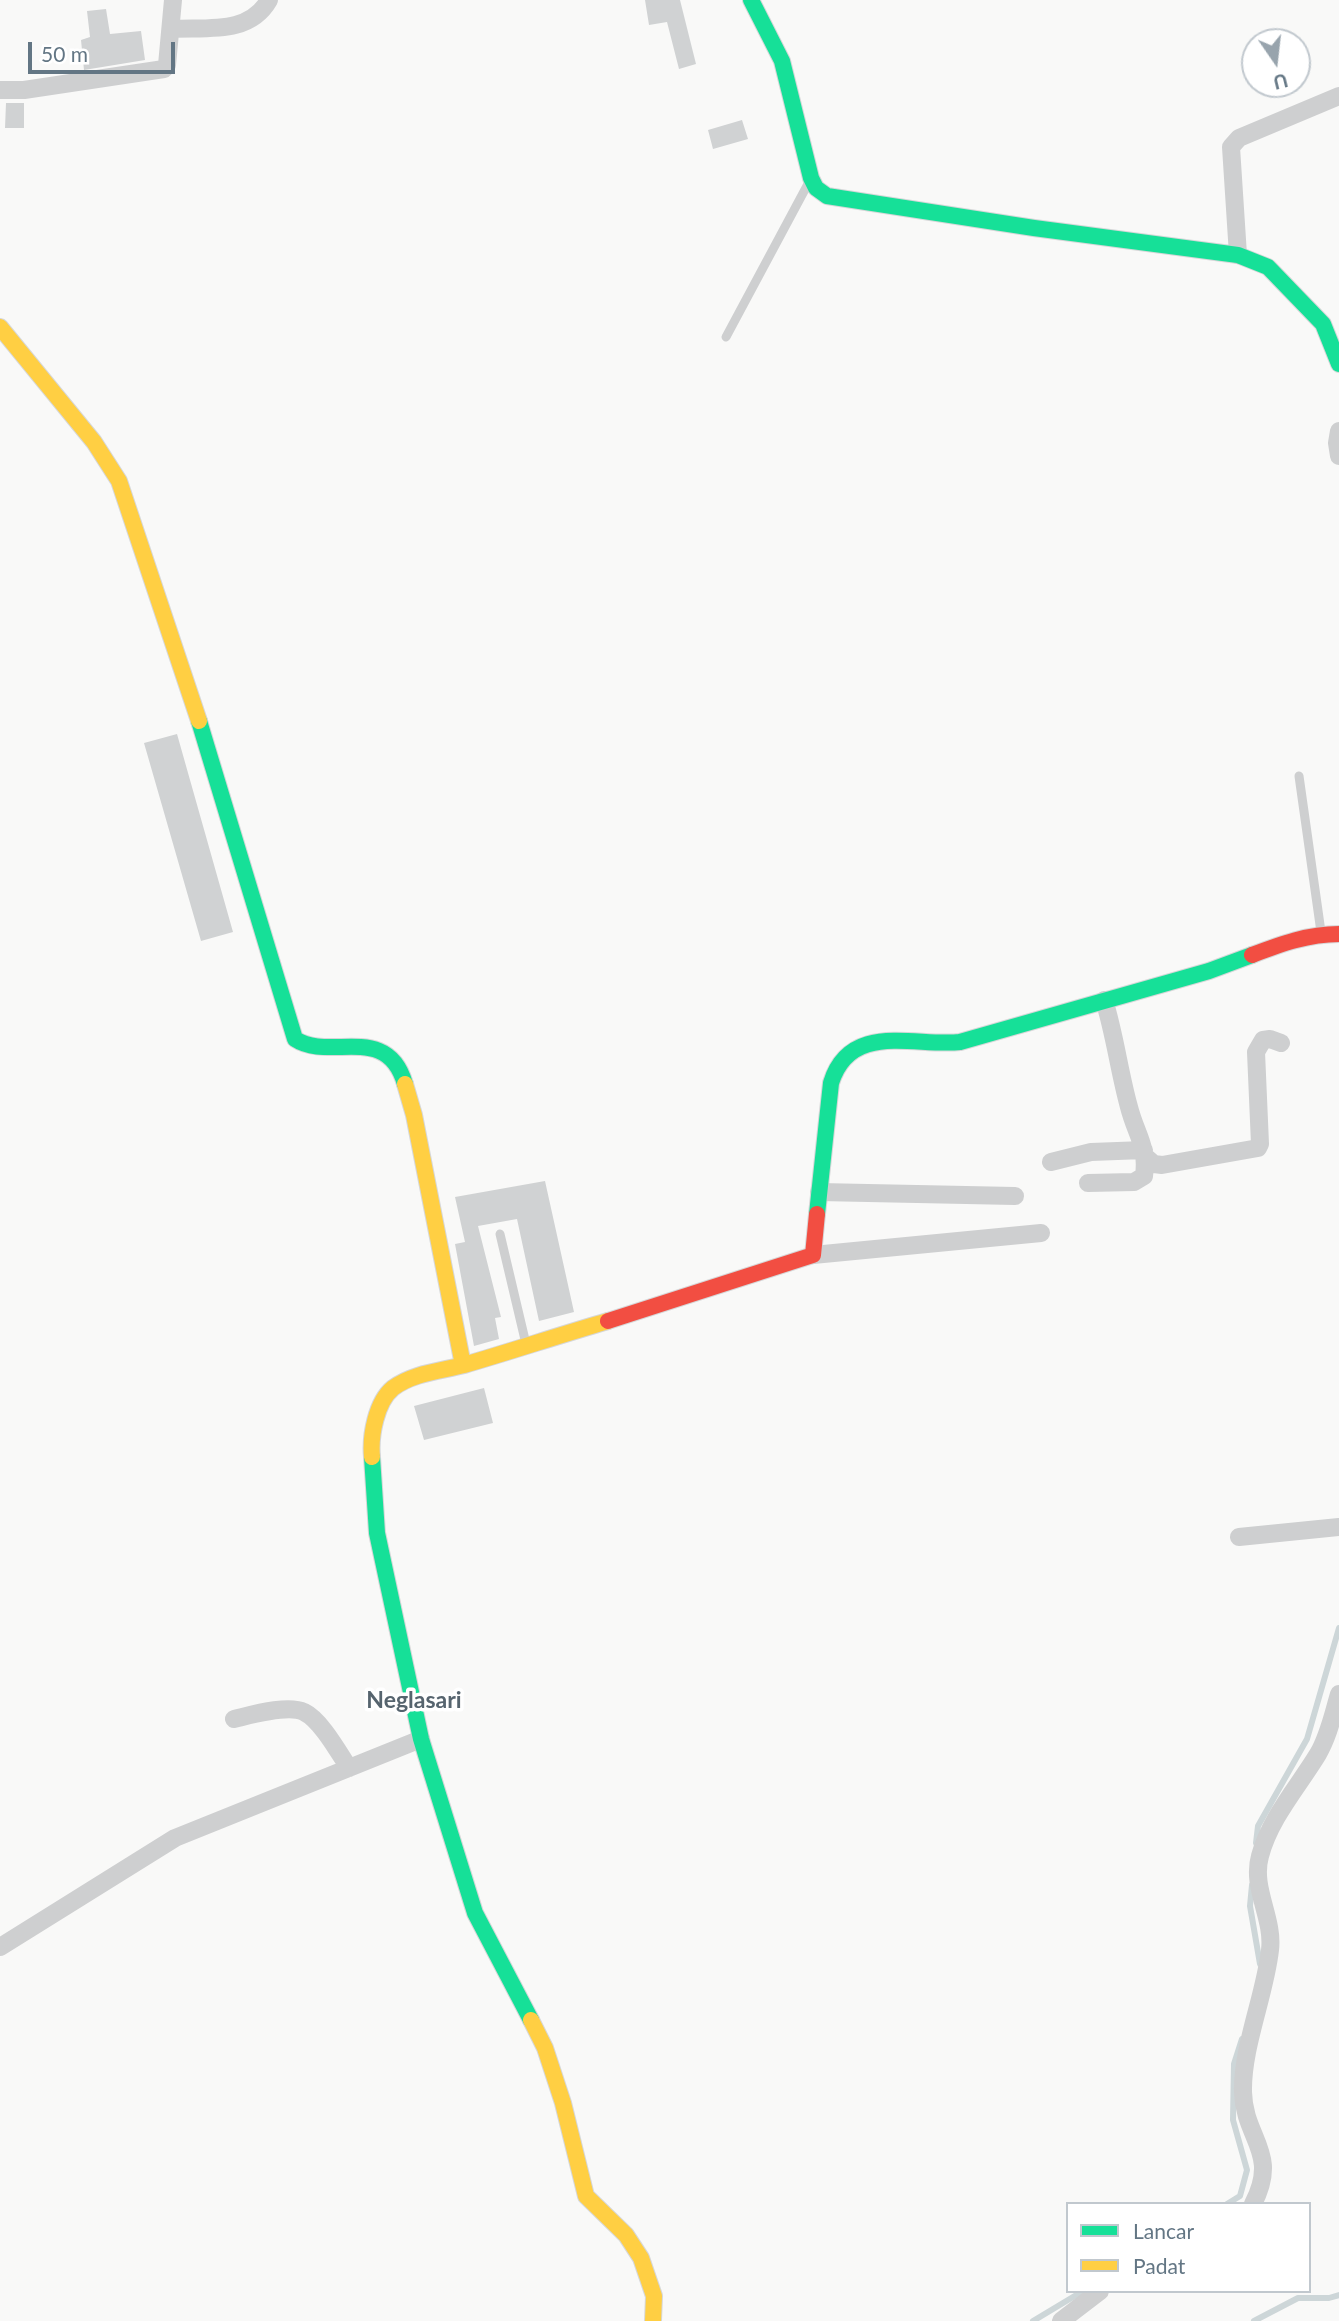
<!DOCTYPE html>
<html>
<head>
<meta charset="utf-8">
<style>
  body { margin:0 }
  #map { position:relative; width:1339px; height:2321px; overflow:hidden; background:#f9f9f8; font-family:Lato,sans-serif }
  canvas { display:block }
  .legend { position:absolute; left:1066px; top:2202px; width:245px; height:91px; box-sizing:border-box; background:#fff; border:2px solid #c1c8ce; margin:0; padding:9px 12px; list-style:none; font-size:21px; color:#637684 }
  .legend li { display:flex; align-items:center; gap:14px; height:35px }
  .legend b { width:35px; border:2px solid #c1c8ce }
  .north { position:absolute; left:1241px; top:28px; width:70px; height:70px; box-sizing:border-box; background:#fff; border:2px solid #c1c8ce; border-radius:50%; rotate:166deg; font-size:19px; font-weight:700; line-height:28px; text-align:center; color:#637684 }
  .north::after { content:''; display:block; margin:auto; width:24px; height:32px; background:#98a4ad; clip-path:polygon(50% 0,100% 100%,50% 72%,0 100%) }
  .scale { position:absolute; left:28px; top:42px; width:147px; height:32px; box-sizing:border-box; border:4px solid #637684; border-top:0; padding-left:9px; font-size:21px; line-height:24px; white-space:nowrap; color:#637684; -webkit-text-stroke:5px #fff; paint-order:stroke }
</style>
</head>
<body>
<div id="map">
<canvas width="1339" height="2321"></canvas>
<ul class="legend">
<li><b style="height:9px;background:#16e098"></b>Lancar</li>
<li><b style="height:9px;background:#ffcf43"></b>Padat</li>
</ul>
<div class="north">U</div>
<div class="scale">50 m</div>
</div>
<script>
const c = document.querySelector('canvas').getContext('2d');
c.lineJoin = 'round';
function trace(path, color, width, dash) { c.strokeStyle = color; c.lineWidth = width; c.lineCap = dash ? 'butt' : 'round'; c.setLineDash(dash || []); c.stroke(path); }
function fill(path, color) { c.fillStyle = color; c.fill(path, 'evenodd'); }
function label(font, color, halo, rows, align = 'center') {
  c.font = font + ' Lato,sans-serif'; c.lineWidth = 7; c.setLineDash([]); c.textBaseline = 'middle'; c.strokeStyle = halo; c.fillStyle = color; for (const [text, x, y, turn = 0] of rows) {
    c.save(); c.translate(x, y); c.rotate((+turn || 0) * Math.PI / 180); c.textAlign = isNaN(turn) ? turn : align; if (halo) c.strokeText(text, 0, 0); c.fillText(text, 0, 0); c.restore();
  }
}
trace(new Path2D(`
  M1256 1843 1258 1826 1307 1739 1339 1628
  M1252 1885 1250 1906 1260 1964
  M1227 2204 1240 2196 1247 2170 1233 2120 1234 2064 1242 2039
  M1033 2321 1083 2291
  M1254 2321 1298 2298H1329L1339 2295`), '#cdd6d8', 6);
fill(new Path2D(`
  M645 0H680L696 64 679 69 667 22 649 25Z
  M106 9 110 34 141 31 145 60 84 70 81 40 90 37 87 11Z
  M6 103H24V128H5Z
  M742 120 748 139 713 149 708 130Z
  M177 734 233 932 201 941 144 743Z
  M545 1181 574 1312 539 1321 517 1219 478 1226 501 1317 495 1318 499 1339 474 1346 455 1244 465 1242 455 1197Z
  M484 1388 493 1423 424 1440 414 1406Z`), '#d0d2d3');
const fast = new Path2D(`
  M751 0 782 61 811 178 816 188 827 196 1034 228 1238 255 1268 267 1323 324 1339 364
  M199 721 295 1039C330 1062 387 1022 405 1084
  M817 1214 831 1083C850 1021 915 1047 960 1042L1209 971 1252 955
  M372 1457 377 1533 421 1739 475 1913 531 2020`);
const slow = new Path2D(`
  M0 327 94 442 119 481 199 721
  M405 1084 414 1115 463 1365
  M372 1457C370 1436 376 1402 393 1388 413 1373 441 1371 464 1365 512 1351 560 1335 608 1321
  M531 2020 545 2048 563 2103 586 2196 626 2235 641 2258 654 2296 653 2321`);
const jam = new Path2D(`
  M1252 955C1281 944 1308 934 1339 934
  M608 1321 813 1255 817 1214`);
trace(fast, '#d6d7d8', 18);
trace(slow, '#d6d7d8', 18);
trace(jam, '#d6d7d8', 18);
trace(new Path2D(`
  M726 337 809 182
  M1299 776 1321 932
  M500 1234 526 1344`), '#cecfd0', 9);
trace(new Path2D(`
  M172 29C207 27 249 35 269 0
  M0 90H24L164 69 167 65 173 0
  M1238 255 1231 147 1239 138 1339 96
  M1339 431 1337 443 1339 456
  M1147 1158 1154 1164 1162 1165 1258 1148 1260 1144 1256 1052 1263 1040 1270 1039 1281 1043
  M1051 1162 1091 1152 1144 1150
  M1088 1183 1134 1182 1144 1176C1148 1145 1136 1135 1129 1107 1119 1071 1115 1035 1104 1000
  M819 1192 1015 1196
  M813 1255 1041 1233
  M1239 1537 1339 1527
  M234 1719C251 1715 288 1704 304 1712 321 1720 339 1753 349 1768
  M0 1947 175 1838 421 1739
  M1253 2204C1280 2152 1244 2139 1243 2092 1242 2047 1265 1995 1270 1950 1274 1918 1251 1888 1260 1856 1270 1818 1298 1787 1318 1754 1329 1735 1333 1714 1339 1694
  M1061 2321 1100 2291`), '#cecfd0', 18);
trace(fast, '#16e098', 16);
trace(slow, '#ffcf43', 16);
trace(jam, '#f24e42', 16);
label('bold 23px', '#56646e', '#fff', [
  ["Neglasari",414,1701]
]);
</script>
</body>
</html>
